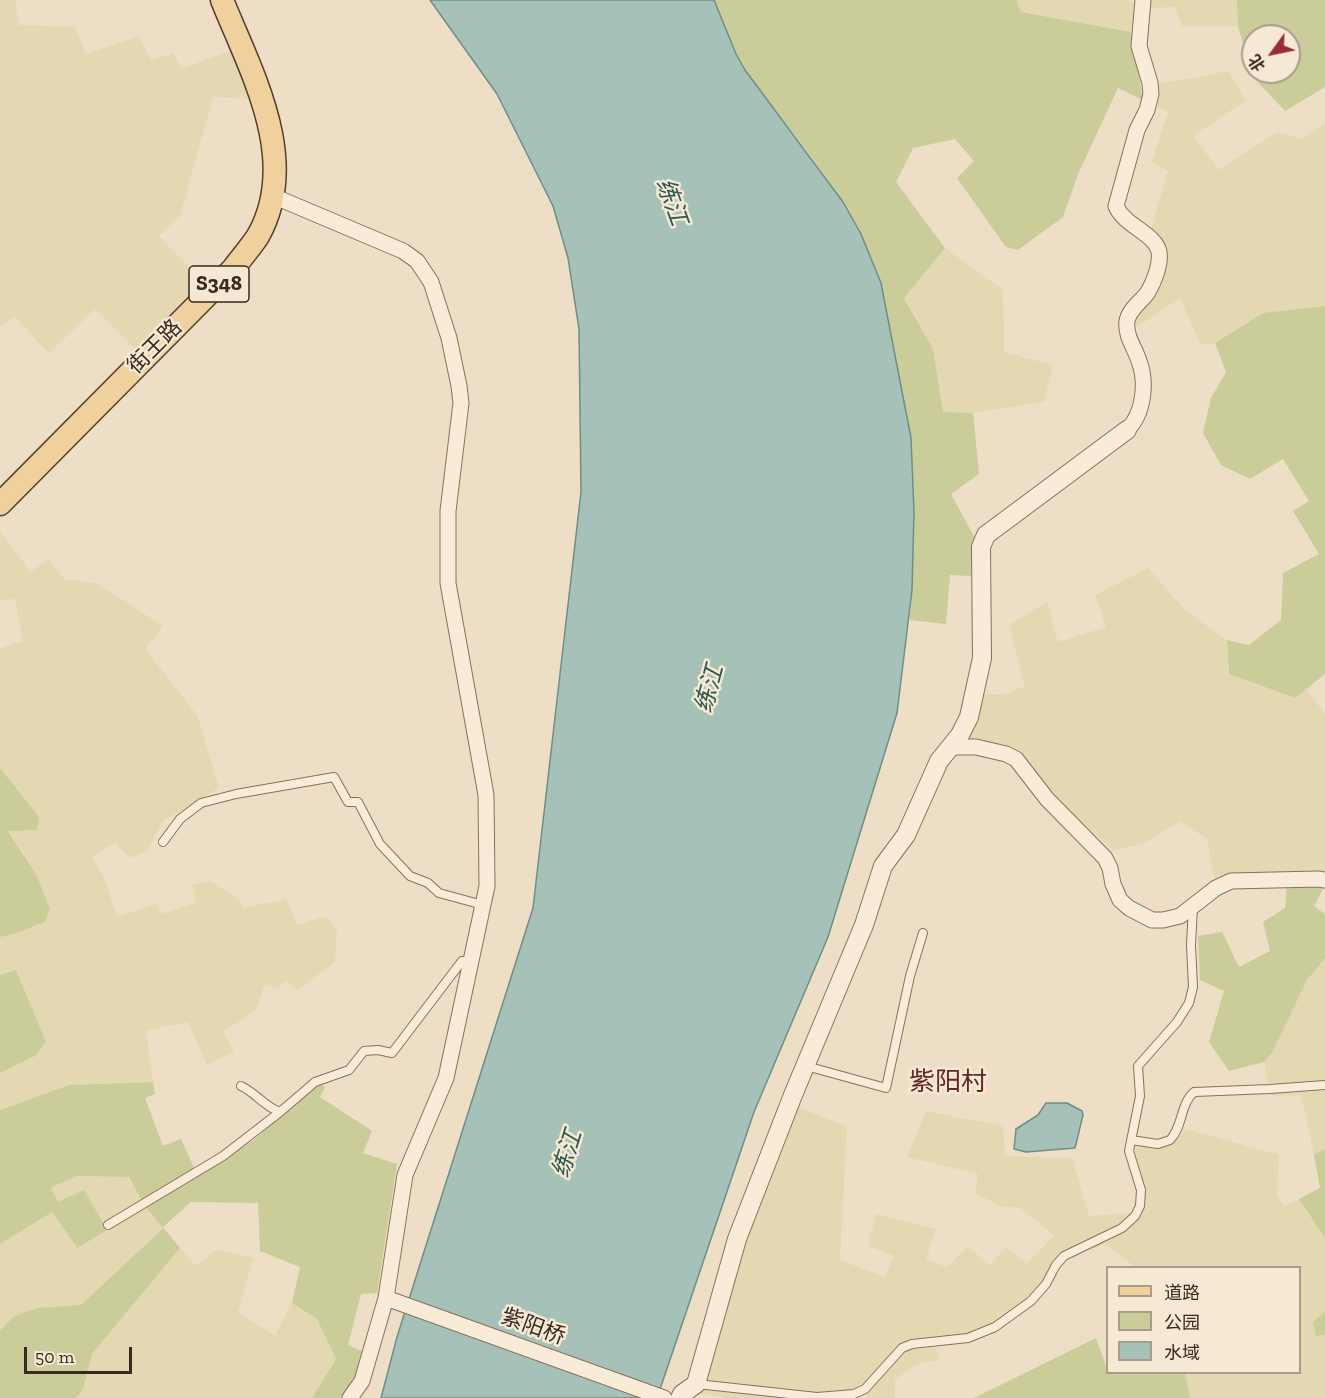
<!DOCTYPE html>
<html>
<head>
<meta charset="utf-8">
<style>
  body { margin:0 }
  #map { position:relative; width:1325px; height:1398px; overflow:hidden; background:#eedec5; font-family:"Zilla Slab","Noto Sans SC",serif }
  canvas { display:block }
  .legend { position:absolute; left:1106px; top:1266px; width:195px; height:108px; box-sizing:border-box; background:#f5e9d4; border:2px solid #aa9c8c; margin:0; padding:8px 10px; list-style:none; font-size:18px; color:#39291f }
  .legend li { display:flex; align-items:center; gap:12px; height:30px }
  .legend b { width:30px; border:2px solid #aa9c8c }
  .north { position:absolute; left:1241px; top:24px; width:60px; height:60px; box-sizing:border-box; background:#f5e9d4; border:2px solid #aa9c8c; border-radius:50%; rotate:237deg; font-size:16px; font-weight:700; line-height:24px; text-align:center; color:#39291f }
  .north::after { content:''; display:block; margin:auto; width:21px; height:27px; background:#972c34; clip-path:polygon(50% 0,100% 100%,50% 72%,0 100%) }
  .scale { position:absolute; left:24px; top:1347px; width:108px; height:27px; box-sizing:border-box; border:3px solid #39291f; border-top:0; padding-left:8px; font-size:18px; line-height:21px; white-space:nowrap; color:#39291f; -webkit-text-stroke:4px #f5e9d4; paint-order:stroke }
</style>
</head>
<body>
<div id="map">
<canvas width="1325" height="1398"></canvas>
<ul class="legend">
<li><b style="height:8px;background:#f0d09d"></b>道路</li>
<li><b style="height:16px;background:#cacc99"></b>公园</li>
<li><b style="height:16px;background:#a6c1b7"></b>水域</li>
</ul>
<div class="north">北</div>
<div class="scale">50 m</div>
</div>
<script>
const c = document.querySelector('canvas').getContext('2d');
c.lineJoin = 'round';
function fill(path, color) { c.fillStyle = color; c.fill(path, 'evenodd'); }
function trace(path, color, width, dash) { c.strokeStyle = color; c.lineWidth = width; c.lineCap = dash ? 'butt' : 'round'; c.setLineDash(dash || []); c.stroke(path); }
function label(font, color, halo, rows, align = 'center') {
  c.font = font + ' "Zilla Slab","Noto Sans SC",serif'; c.lineWidth = 5; c.setLineDash([]); c.textBaseline = 'middle'; c.strokeStyle = halo; c.fillStyle = color; for (const [text, x, y, turn = 0] of rows) {
    c.save(); c.translate(x, y); c.rotate((+turn || 0) * Math.PI / 180); c.textAlign = isNaN(turn) ? turn : align; if (halo) c.strokeText(text, 0, 0); c.fillText(text, 0, 0); c.restore();
  }
}
fill(new Path2D(`
  M0 0H15L19 25 75 27 86 54 139 36 151 60 173 53 181 69 235 49 257 99 213 97 180 216 159 236 206 285 138 352 95 309 49 353 15 317 0 326Z
  M1016 0H1126L1136 3 1131 32 1021 12Z
  M1148 0H1237L1238 26 1182 27 1175 7 1148 8Z
  M1229 71 1245 101 1193 136 1219 170 1277 132 1302 139 1325 123V306L1263 313 1215 343 1201 345 1180 298 1137 327 1132 316 1162 286 1165 252 1150 233 1168 171 1152 162 1168 112 1155 105 1157 84Z
  M945 248 1003 290 1004 352 1053 365 1044 402 973 413 943 412 933 349 904 297Z
  M0 532 31 572 49 559 64 579 97 583 163 626 145 649 197 715 219 788 164 820 147 851 130 858 115 843 91 857 103 875 117 917 157 904 161 914 196 903 192 885 210 881 239 900 243 908 286 899 297 925 326 916 337 931 335 962 298 990 285 981 278 989 265 984 255 1011 223 1032 234 1051 207 1065 188 1022 146 1031 153 1082 69 1085 0 1110V1073L35 1056 17 970 0 975V937L11 935 45 922 50 909 37 876 8 830 39 818 0 768V648L23 641 15 599 0 600Z
  M1148 568 1186 611 1227 640 1229 674 1295 698 1306 689 1325 714V876L1214 877 1207 839 1180 821 1143 844 1113 850 1060 803 1033 771 966 741 982 694H1006L1025 686 1009 625 1047 602 1058 642 1106 627 1095 595Z
  M1325 958V1149L1314 1155 1301 1095 1271 1096 1264 1062 1273 1051 1307 980Z
  M794 1106 847 1126 840 1260 885 1277 894 1256 868 1246 876 1214 936 1229 926 1259 947 1267 968 1247 990 1265 1006 1247 1027 1264 1054 1235 1019 1207H1003L975 1193 978 1174 907 1157 926 1111 1003 1126 1005 1156 1072 1158 1089 1216 1143 1212V1191L1134 1148 1170 1144 1187 1129 1279 1155 1277 1195 1284 1206 1299 1199 1325 1238V1312L1313 1322 1317 1336 1325 1335V1398H1190L1185 1373 1300 1372V1268L1135 1267 1106 1244 1071 1256 1051 1279 1040 1297 994 1331 936 1347 939 1360 915 1365 895 1380V1398H868L867 1394 838 1398H726L693 1392 742 1244Z
  M76 1176 129 1177 145 1206 163 1227 81 1305 12 1318 0 1330V1244L52 1212 77 1248 51 1189Z
  M180 1248 196 1266 217 1249 253 1258 238 1313 275 1335 292 1303 317 1319 336 1359 312 1398H76L83 1389 92 1354Z`), '#e3d8b2');
fill(new Path2D(`
  M714 0H1016L1021 12 1131 32 1143 100 1118 88 1078 174 1063 217 1018 250 1006 247 957 178 974 161 955 139 913 148 896 182 945 248 904 298 933 349 943 412 973 413 979 474 951 494 976 540 971 576 950 575 946 624 910 620 914 512 911 438 881 283C854 201 795 138 745 70L736 54Z
  M1237 0H1325V87L1285 111 1252 76 1238 26ZM1253 36H1289V72H1253Z
  M1325 306V674L1295 698 1229 674 1227 640 1249 645 1281 620 1283 573 1319 554 1293 511 1309 501 1283 459 1250 479 1221 465 1203 433 1211 398 1226 372 1215 343 1263 313Z
  M0 768 39 817 37 830 8 831 37 876 50 909 45 922 11 935 0 937Z
  M1287 882 1325 885 1314 906 1325 914V958L1307 980 1273 1051 1264 1062 1229 1071 1209 1042 1224 991 1200 980 1198 936 1222 932 1239 967 1270 951 1263 922 1285 908Z
  M16 970 46 1042 35 1056 0 1073V975Z
  M153 1082 155 1094 145 1098 163 1146 181 1139 195 1170 142 1201 129 1177 76 1176 51 1188 58 1202 84 1190 107 1230 77 1248 52 1212 0 1244V1110L69 1085Z
  M320 1083 325 1087 320 1097 372 1131 363 1153 397 1164 377 1293 361 1294 348 1345 364 1352 356 1381 342 1398H312L336 1359 317 1319 292 1303 300 1267 260 1251 258 1203 191 1202 163 1227 180 1248 92 1354 83 1389 76 1398H0V1330L12 1318 25 1312 39 1308 81 1305 163 1228 145 1206 254 1140 309 1090Z
  M1325 1149V1238L1299 1199 1320 1188 1314 1155Z
  M1325 1312V1335L1316 1336 1313 1322Z
  M1096 1338 1108 1372 1185 1373 1190 1398H974Z`), '#cacc99');
const water = new Path2D(`
  M430 0H714L736 54 745 70 843 202 861 234 881 283 911 438 914 512 912 590 897 713 828 937 754 1112 657 1398H381L397 1337 533 908 581 492 579 329 568 258 553 206 497 94Z
  M1046 1103H1067L1082 1111 1083 1115 1075 1148 1026 1152 1014 1149 1016 1129 1038 1115Z`);
fill(water, '#a6c1b7');
trace(water, '#6d8f84', 1.5);
const service = new Path2D(`
  M163 842 180 819 201 803 236 794 334 777 348 802H358L380 844 410 876 428 883 439 893 483 905
  M806 1066 886 1088 910 976 923 933
  M241 1086C256 1093 265 1107 280 1112L315 1082 349 1070 364 1051 378 1050 392 1053 462 961H470
  M1131 1140 1158 1144 1170 1140C1183 1127 1180 1104 1194 1092L1270 1089 1325 1085
  M108 1225 223 1156 280 1112
  M697 1384 817 1397 854 1394 865 1389 902 1348 912 1344 968 1338 995 1327 1031 1301 1046 1284 1056 1265 1064 1256 1122 1228 1135 1216 1140 1206 1141 1190 1129 1151 1140 1096 1138 1066 1177 1022 1189 1003 1193 987 1191 945 1193 907`);
const minor = new Path2D(`
  M273 196 403 251 417 261 431 282 449 338 459 386 461 403 448 511V583L486 795 487 886 446 1078 405 1175 386 1298 362 1381 350 1398
  M1127 430C1144 414 1147 382 1139 361 1135 348 1125 336 1127 321 1129 309 1142 301 1148 292 1154 282 1161 264 1159 252 1156 234 1124 226 1116 206L1137 130 1147 110 1151 94 1150 83 1139 46 1143 0
  M949 747H976L1006 754 1016 759 1047 799 1105 858 1110 868 1113 884 1120 900 1129 908 1152 920H1163L1180 916 1216 888 1231 881 1318 879 1325 880
  M386 1298 664 1398`);
const tertiary = new Path2D(`
  M680 1398 682 1394 696 1384 737 1239 793 1095 864 925 883 866 906 835 939 761 960 735 969 717 982 658 981 547 986 535 1127 430`);
const primary = new Path2D(`
  M0 504 233 269C241 258 251 247 258 236 301 160 251 72 222 0`);
trace(service, '#88705b', 10);
trace(minor, '#88705b', 17);
trace(tertiary, '#88705b', 20);
trace(primary, '#563e2f', 25);
trace(service, '#f8ecd8', 8);
trace(minor, '#f8ecd8', 15);
trace(tertiary, '#f8ecd8', 18);
trace(primary, '#f0d09d', 22);
for (const [x, y, w] of [
  [219,284,60]
]) { const box = new Path2D(); box.roundRect(x - w / 2, y - 18, w, 36, 4.5); c.fillStyle = '#f5e9d4'; c.fill(box); trace(box, '#39291f', 1.5); }
label('bold 21px', '#39291f', null, [
  ["S348",219,284]
]);
label('22px', '#39291f', '#f5e9d4', [
  ["街王路",155,347,-45],
  ["紫阳桥",533,1327,20]
]);
label('italic 24px', '#2e5852', '#f5e9d4', [
  ["练江",671,202,70],
  ["练江",710,689,-75],
  ["练江",568,1154,-73]
]);
label('26px', '#65281f', '#f5e9d4', [
  ["紫阳村",948,1083]
]);
</script>
</body>
</html>
